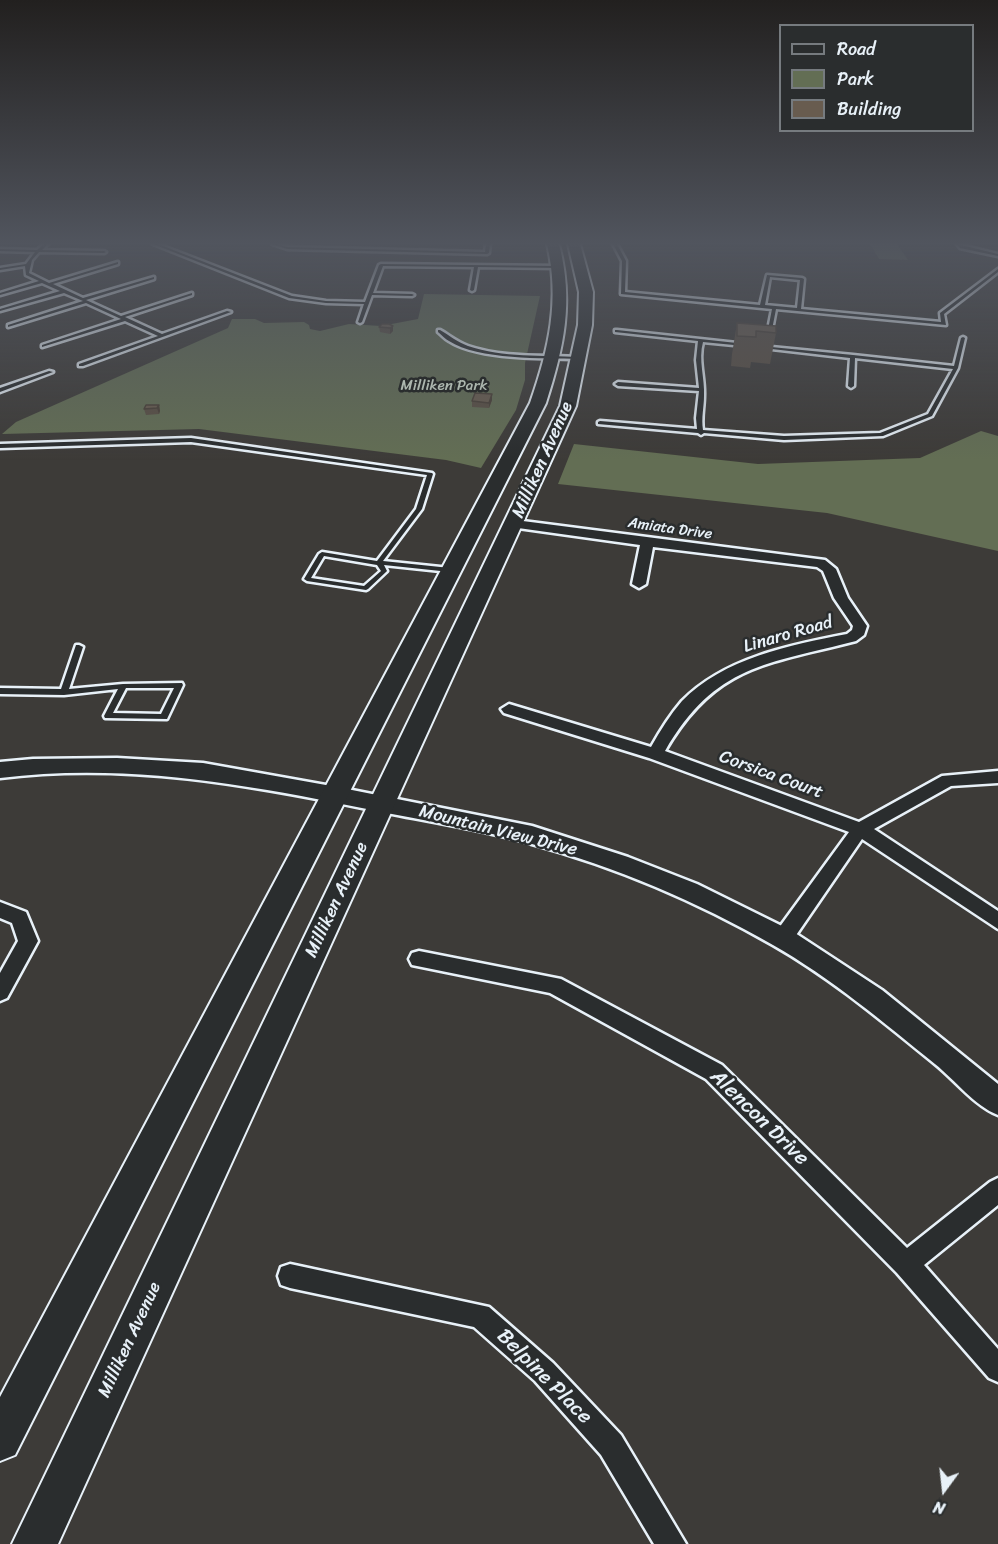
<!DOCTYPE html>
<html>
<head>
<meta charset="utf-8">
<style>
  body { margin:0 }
  #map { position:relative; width:998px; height:1544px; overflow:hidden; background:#3d3b38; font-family:Sriracha,sans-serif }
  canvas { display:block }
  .legend { position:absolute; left:779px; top:24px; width:195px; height:108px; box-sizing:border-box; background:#2a2d2e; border:2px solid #767b7f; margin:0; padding:8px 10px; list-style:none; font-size:18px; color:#e8f1f8 }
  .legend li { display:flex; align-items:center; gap:12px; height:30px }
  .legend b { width:30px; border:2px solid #767b7f }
  .north { position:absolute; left:914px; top:1460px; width:60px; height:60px; -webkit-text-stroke:4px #2a2d2e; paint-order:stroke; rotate:195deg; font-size:16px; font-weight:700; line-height:24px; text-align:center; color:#e8f1f8 }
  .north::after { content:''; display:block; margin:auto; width:21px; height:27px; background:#e8f1f8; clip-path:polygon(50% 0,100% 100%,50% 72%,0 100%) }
</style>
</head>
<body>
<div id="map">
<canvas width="998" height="1544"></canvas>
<ul class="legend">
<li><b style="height:8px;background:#2a2d2e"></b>Road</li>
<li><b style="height:16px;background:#636e54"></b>Park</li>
<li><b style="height:16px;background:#685c4f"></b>Building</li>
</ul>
<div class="north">N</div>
</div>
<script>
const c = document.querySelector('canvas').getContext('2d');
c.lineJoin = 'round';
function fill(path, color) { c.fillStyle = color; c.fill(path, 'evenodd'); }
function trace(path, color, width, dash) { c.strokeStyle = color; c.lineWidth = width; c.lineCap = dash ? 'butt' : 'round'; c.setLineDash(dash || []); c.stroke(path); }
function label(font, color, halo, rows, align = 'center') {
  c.font = font + ' Sriracha,sans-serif'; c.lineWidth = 5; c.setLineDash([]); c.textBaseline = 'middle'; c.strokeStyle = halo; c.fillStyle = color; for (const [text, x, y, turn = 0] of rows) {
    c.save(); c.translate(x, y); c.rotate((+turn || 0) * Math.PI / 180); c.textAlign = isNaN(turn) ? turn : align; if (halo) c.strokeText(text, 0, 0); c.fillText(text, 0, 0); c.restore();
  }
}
fill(new Path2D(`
  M870 244H897L908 260 879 259Z
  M424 294 540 296 525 363V380L516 410 481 468 446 460 199 429 2 434 16 422 228 328 232 319H255L264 323 304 322 309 325 310 329 320 331 349 324 381 326 418 319Z
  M981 431 998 436V551L827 513 558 484 574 444 758 464 920 458Z`), '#636e54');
const service = new Path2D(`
  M44 244H48L42 250 104 251 106 252 104 253 39 252 32 260 29 273 49 283 118 262V264L53 284 83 298 154 277V279L86 300 121 316 192 293V295L125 317 162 334 227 311 231 312 83 366H79V364L158 336 125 321 42 347V345L121 319 86 303 8 327V325L83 301 64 293 0 311V309L60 291 42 283 0 295V293L39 281 26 275 25 266 0 270V268L26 264 35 252 0 251V249L37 250Z
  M153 244H158L292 296 326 301 365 302 379 265 381 264 559 266 561 267 559 268 478 267 474 290 472 291 470 290 474 267 383 266 373 293 412 294 414 295 412 296 372 295 362 322 360 323 358 322 364 304 326 303 289 298Z
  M272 244H278L287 247 485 252 486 244H490L489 253 487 254 287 249Z
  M613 244H617L626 261 625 292 760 305 767 275 802 278 804 279 801 309 941 322 940 313 998 269V272L944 314 946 325 776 309 771 335 769 336 767 335 772 309 621 294 622 261ZM770 277 800 280 797 308 765 305Z
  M957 244 998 254V256L960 248Z
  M440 330C449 335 457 342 468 346 503 358 543 355 579 357L581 358 579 359C544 358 478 360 449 341 445 339 442 335 438 332V330Z
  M617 330 746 344V346H744L703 342C698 360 705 378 704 396 704 407 701 418 703 430L784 436 880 433 928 414 953 369 855 358 854 386 851 388 848 386 850 358 763 348 761 347V346L853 355 954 366 961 338 963 337 965 338 958 368 932 416 883 436 784 440 704 433 701 435 698 433 598 424V422L600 421 697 429 696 418 699 391 618 386 615 384 618 382 699 388 696 360 698 341 615 332V330Z
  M49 371 53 372 0 392V388Z
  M191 438 432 473 433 474 422 509 383 561 450 568 453 570 450 572 384 565 387 571 386 572 368 589 366 590 307 581 304 579 319 554 322 552 377 561 416 509 427 475 191 442 0 448V444ZM324 556 377 565 381 571 364 586 311 578Z
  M76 645H79L83 647 69 689 123 684 182 683 183 685 167 719 105 718 104 716 118 689 64 695 0 694V688L61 689ZM126 688H174L161 714 113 713Z`);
const minor = new Path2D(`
  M515 520 825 560 836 569 848 598 867 626 864 635 856 641C768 664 715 664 665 751L859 822 942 776 998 771V783L951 786 874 829 998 911V929L862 839 790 944 783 946 776 944 773 938 776 932 849 832 649 758 504 713 501 709 509 704 651 747C660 731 670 715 682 701 724 658 790 645 847 634L852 630 853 626 834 598 823 571 817 567 653 547 646 584 639 588 632 584 640 545 511 527 509 524 511 521Z
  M0 902 26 912 38 941 7 998 0 1001V973L18 941 12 923 0 918Z
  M419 951 561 979 722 1065 907 1248 990 1182 998 1178V1205L924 1265 998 1349V1382L989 1378 897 1273 706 1079 550 993 412 965 409 959 412 953Z
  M290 1264 489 1307 553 1363 621 1435 686 1544H654L601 1455 535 1381 474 1327 290 1288 281 1285 278 1276 281 1267Z`);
const tertiary = new Path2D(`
  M117 758 203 763 337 787 532 826 628 857 697 884 792 931 882 990 998 1084V1115C975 1106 955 1080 935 1064 883 1022 831 978 773 945 698 902 616 867 532 844 480 829 425 821 372 810 250 785 126 762 0 778V762L33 759Z`);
const primary = new Path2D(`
  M547 244H559C574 302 564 347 546 403L15 1455 0 1461V1397L530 403C549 349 560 300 547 244Z
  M568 244H580L593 292 592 325 576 406 58 1544H12L560 406 578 325 579 292Z`);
trace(service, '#e8f1f8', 5);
trace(minor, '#e8f1f8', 5);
trace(tertiary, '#e8f1f8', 5);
trace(primary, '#e8f1f8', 4);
fill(service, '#2a2d2e');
fill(minor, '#2a2d2e');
fill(tertiary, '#2a2d2e');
fill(primary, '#2a2d2e');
fill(new Path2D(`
  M737 323 776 333 770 364 751 362 750 368 731 366 732 354Z
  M393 326V331L390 334 380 332 379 327Z
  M492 394V400L489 408 472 407V401Z
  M159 405 160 411 159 414 146 415 144 409Z`), '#594f44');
fill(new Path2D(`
  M393 326V331L390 334V328Z
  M492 394V400L489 408V403Z
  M159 405 160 411 159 414 157 408Z`), '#494037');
const building = new Path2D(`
  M737 323 776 326V333L756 331V337L737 336Z
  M382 324H389L393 326 390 328 379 327Z
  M475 393 492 394 489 403 472 401Z
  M146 405H159L157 408 144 409Z`);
fill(building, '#685c4f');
trace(building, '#494037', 1.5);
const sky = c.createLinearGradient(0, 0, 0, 460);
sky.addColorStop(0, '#22201f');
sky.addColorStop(0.53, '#51555e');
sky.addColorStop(1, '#51555e00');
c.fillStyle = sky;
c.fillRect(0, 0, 998, 460);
label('15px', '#acb6ae', '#2a2d2e', [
  ["Milliken Park",444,386]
]);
label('15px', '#e8f1f8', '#2a2d2e', [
  ["Amiata Drive",670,529,8]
]);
label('18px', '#e8f1f8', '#2a2d2e', [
  ["Milliken Avenue",543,460,-66],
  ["Linaro Road",788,635,-16],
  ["Corsica Court",771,775,20],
  ["Mountain View Drive",498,831,14],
  ["Milliken Avenue",337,900,-65],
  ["Milliken Avenue",130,1340,-65]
]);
label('21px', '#e8f1f8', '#2a2d2e', [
  ["Alencon Drive",759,1118,44],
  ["Belpine Place",544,1377,45]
]);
</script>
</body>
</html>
